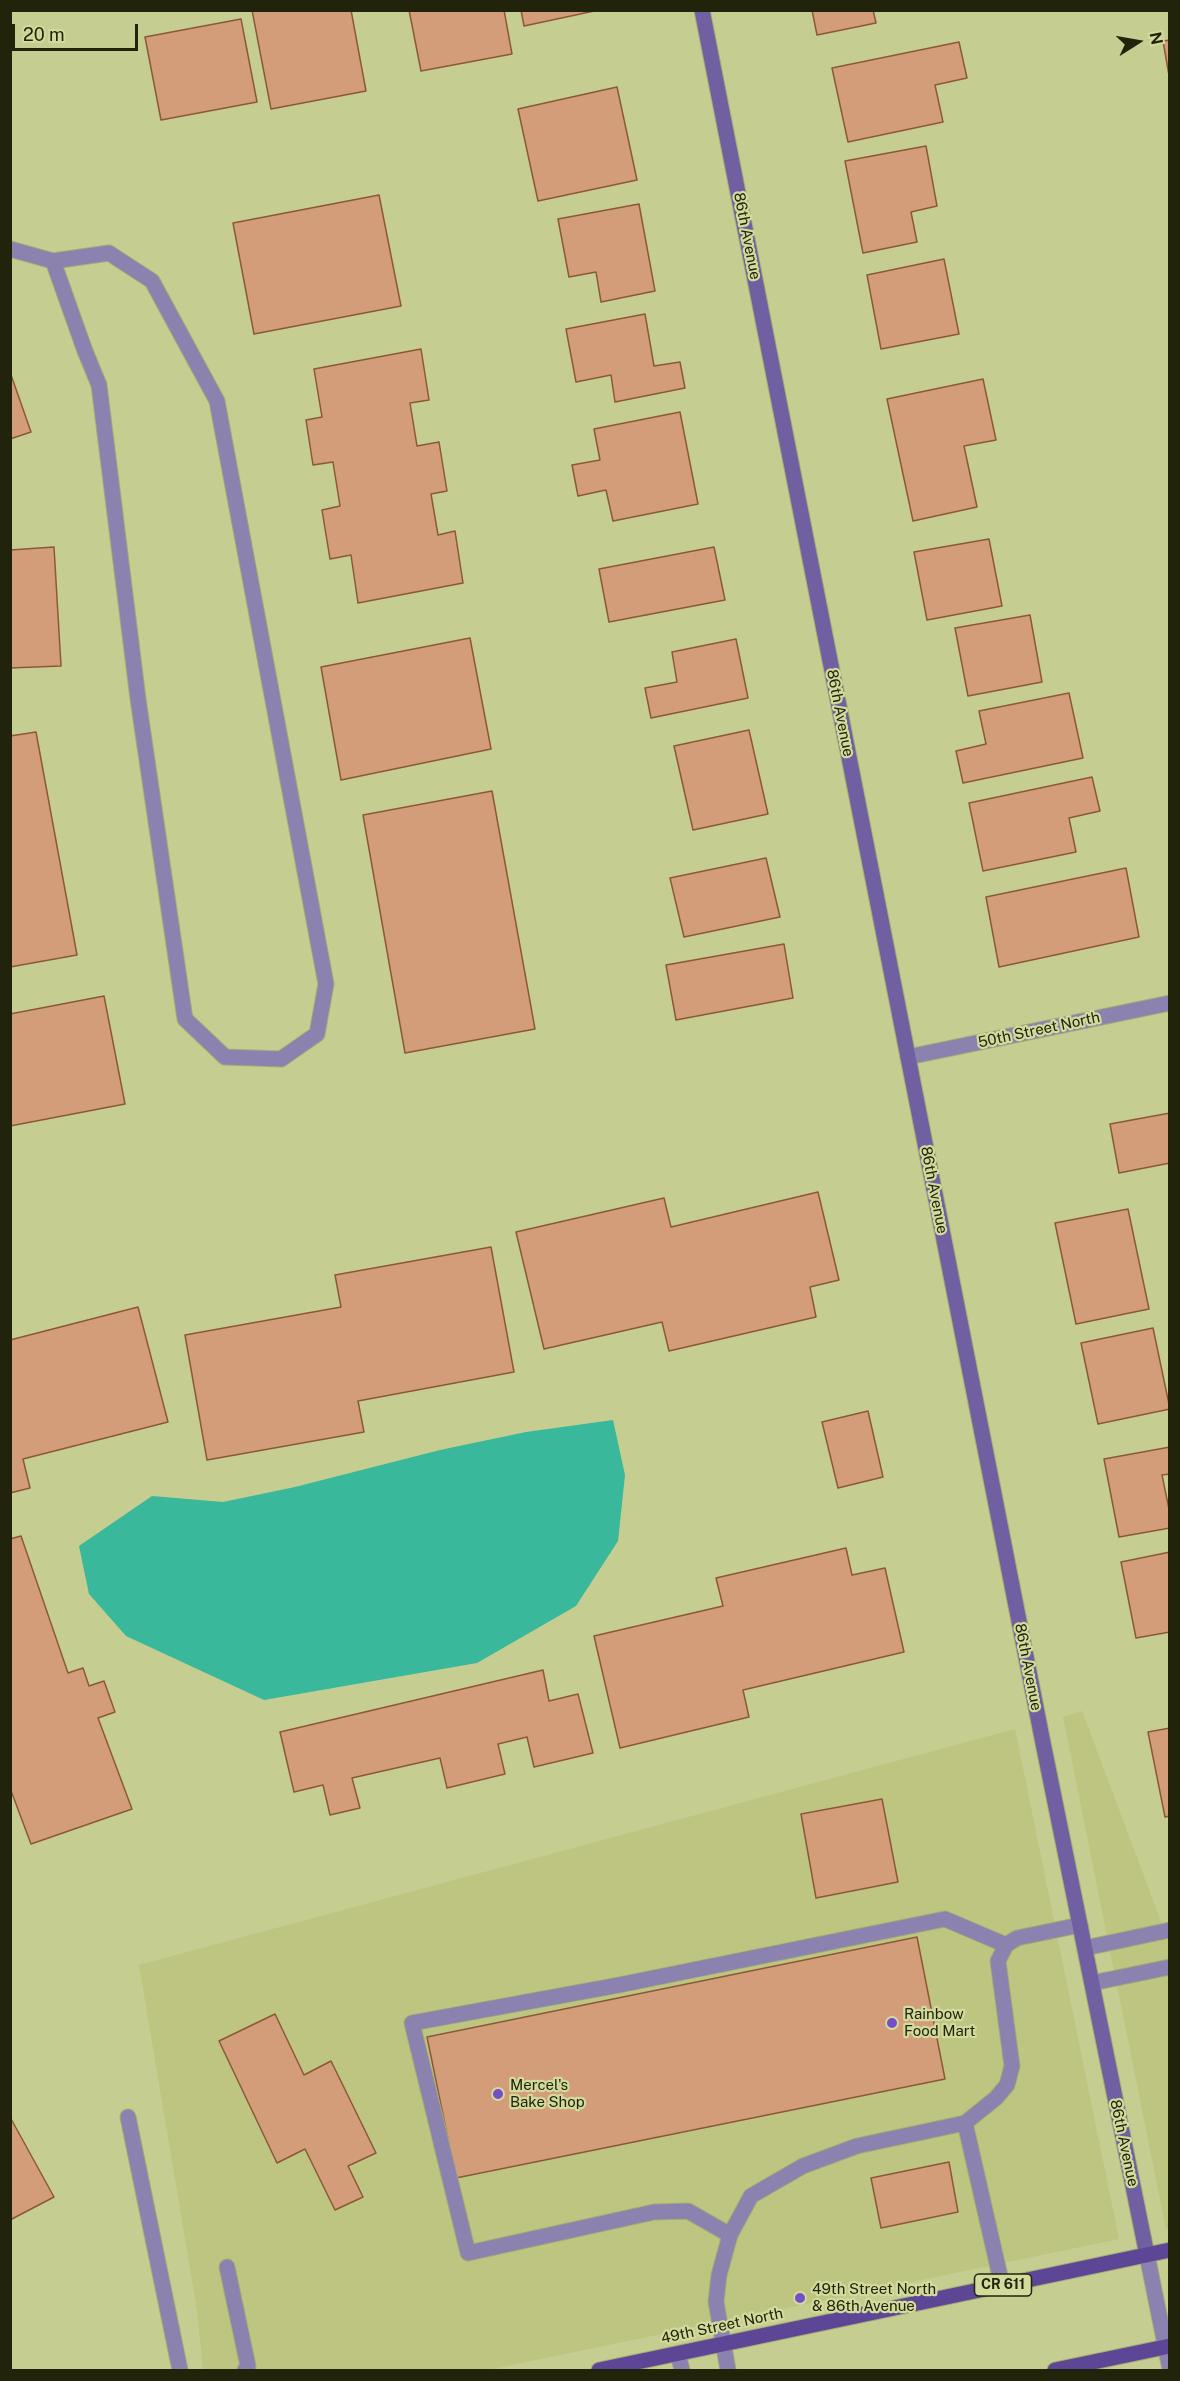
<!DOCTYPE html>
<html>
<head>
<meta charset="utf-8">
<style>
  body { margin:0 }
  #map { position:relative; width:1180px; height:2381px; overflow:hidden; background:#c5cd90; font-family:"Public Sans",sans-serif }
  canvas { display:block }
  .frame { position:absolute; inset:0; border:12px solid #21240b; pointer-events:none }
  .north { position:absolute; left:1108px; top:12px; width:60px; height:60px; -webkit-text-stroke:4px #d2da9c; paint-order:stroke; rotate:79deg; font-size:16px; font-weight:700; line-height:24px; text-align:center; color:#21240b }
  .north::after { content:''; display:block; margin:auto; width:21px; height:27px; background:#21240b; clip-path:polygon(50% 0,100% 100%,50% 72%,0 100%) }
  .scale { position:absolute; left:12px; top:24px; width:126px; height:27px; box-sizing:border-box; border:3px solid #21240b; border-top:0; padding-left:8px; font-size:18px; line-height:21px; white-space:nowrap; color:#21240b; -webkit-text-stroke:4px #d2da9c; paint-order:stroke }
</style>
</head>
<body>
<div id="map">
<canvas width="1180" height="2381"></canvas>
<div class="frame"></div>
<div class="north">N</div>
<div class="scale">20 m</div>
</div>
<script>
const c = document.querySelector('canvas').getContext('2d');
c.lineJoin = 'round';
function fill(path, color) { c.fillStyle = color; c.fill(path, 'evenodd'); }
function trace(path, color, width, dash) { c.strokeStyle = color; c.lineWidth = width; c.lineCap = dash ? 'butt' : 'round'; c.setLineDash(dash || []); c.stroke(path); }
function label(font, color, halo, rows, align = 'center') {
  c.font = font + ' "Public Sans",sans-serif'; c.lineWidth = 4.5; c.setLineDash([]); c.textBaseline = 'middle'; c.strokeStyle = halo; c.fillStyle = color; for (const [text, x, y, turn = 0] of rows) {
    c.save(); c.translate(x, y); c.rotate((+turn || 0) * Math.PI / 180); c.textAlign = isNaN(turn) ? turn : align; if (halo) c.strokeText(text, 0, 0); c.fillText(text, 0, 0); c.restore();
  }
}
fill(new Path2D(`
  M1082 1711 1169 1943V2228L1166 2229 1063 1717Z
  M1015 1729 1119 2239 488 2370H203L197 2310 139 1965Z`), '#bdc580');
fill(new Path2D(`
  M613 1420 625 1475 618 1541 576 1606 477 1663 264 1700 126 1636 89 1594 79 1546 152 1496 223 1502 295 1487 440 1450 526 1432Z`), '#39b89b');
const building = new Path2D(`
  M252 10H351L366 91 271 109Z
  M409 10H504L512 54 421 71Z
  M521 10H599L524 26Z
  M812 10H873L876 23 817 35Z
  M241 19 257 102 161 120 145 37Z
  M1170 40V81L1163 41Z
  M959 42 967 78 935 85 943 122 848 142 832 68Z
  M617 87 637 180 538 201 518 109Z
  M926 146 937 206 911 212 917 242 863 253 845 161Z
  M379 195 401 306 254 334 233 223Z
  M639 204 655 291 601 302 596 272 569 277 558 219Z
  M944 259 959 334 881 349 867 275Z
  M645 314 654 366 680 362 685 388 615 402 611 375 576 382 566 329Z
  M421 349 429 400 410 403 417 446 439 442 447 491 431 494 438 535 455 531 463 583 358 603 351 555 330 559 322 510 340 506 333 462 313 465 306 420 322 417 314 369Z
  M10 372 31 432 10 439Z
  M983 379 996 440 964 446 977 507 913 521 887 399Z
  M680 412 698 504 613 521 606 490 578 496 572 465 600 460 594 429Z
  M989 539 1002 606 927 620 914 552Z
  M54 547 61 666 10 668V550Z
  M714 547 725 600 609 622 599 569Z
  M1030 615 1042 682 968 696 955 628Z
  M470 638 491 749 341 780 321 667Z
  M736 639 748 698 651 718 645 688 677 682 672 652Z
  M1069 693 1083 758 963 783 956 751 986 744 979 711Z
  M749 730 768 814 693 830 674 746Z
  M36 732 77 955 10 967V736Z
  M1092 777 1100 811 1069 818 1076 852 983 871 969 803Z
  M492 791 535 1029 405 1053 363 815Z
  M766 858 780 917 684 937 670 878Z
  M1126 868 1139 937 999 967 986 897Z
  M784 944 793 998 676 1020 666 965Z
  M104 996 125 1104 10 1126V1014Z
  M1170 1113V1163L1119 1173 1110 1124Z
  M818 1192 839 1280 810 1287 816 1317 669 1351 662 1322 544 1349 516 1232 664 1198 671 1227Z
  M1128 1209 1149 1309 1076 1324 1055 1223Z
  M491 1247 514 1372 358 1401 364 1432 207 1460 185 1335 341 1307 335 1275Z
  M138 1307 168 1422 23 1459 30 1488 10 1493V1340Z
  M1153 1328 1170 1409 1098 1424 1081 1343Z
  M868 1411 883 1477 838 1488 822 1422Z
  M1170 1447V1474L1162 1475 1170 1514V1528L1119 1537 1104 1459Z
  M21 1536 68 1673 83 1668 89 1686 104 1681 115 1712 98 1718 132 1809 31 1844 10 1788V1539Z
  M846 1548 852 1575 885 1568 904 1652 743 1690 749 1717 620 1748 594 1636 723 1606 716 1578Z
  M1170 1552V1632L1136 1638 1121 1562Z
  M543 1670 549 1701 578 1694 593 1753 534 1767 527 1737 498 1744 505 1774 447 1788 440 1758 352 1778 360 1808 330 1815 323 1785 294 1792 280 1732Z
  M1170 1728V1816L1165 1817 1148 1732Z
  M882 1799 898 1882 816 1898 801 1814Z
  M917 1937 945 2079 456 2178 427 2037Z
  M275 2014 304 2075 331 2061 376 2153 348 2166 363 2197 335 2210 305 2149 277 2163 219 2041Z
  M10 2117 54 2197 10 2220Z
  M949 2162 958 2212 881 2228 871 2178Z`);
fill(building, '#d39d79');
trace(building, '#8b5938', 1.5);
const lane = new Path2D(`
  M10 249 53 261 109 253 152 281 217 401 326 984 317 1034 281 1059 225 1057 185 1019 138 699 99 385 85 351 53 261
  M1085 1948 1170 1930
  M1092 1983 1170 1967
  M128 2117 180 2370
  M965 2123 1002 2285
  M730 2235 688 2211 654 2212 468 2253 412 2023 619 1985 945 1919 1006 1945
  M227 2267 248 2366 245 2370
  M728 2370 716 2302 719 2275 730 2235 751 2196 803 2166 857 2146 965 2123 996 2098 1007 2085 1012 2066 998 1961 1006 1945 1017 1938 1080 1925`);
const street = new Path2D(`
  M908 1057 1170 1003
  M1147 2255 1170 2369
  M678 2354 682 2370`);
const secondary = new Path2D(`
  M702 10 1043 1743 1147 2255`);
const primary = new Path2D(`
  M599 2370 1170 2250
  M1055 2370 1170 2346`);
trace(lane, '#a4ab75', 17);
trace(street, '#a4ab75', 17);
trace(secondary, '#a4ab75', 17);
trace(primary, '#a4ab75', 17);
trace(lane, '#8c82af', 15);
trace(street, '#8c82af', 15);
trace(secondary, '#7060a1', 15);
trace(primary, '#5d4696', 15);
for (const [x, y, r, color] of [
  [892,2023,6,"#754fc8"],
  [498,2094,6,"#754fc8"],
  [800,2298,6,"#754fc8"]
]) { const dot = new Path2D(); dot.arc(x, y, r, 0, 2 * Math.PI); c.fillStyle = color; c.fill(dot); trace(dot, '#d2da9c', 2); }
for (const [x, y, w] of [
  [1003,2285,57]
]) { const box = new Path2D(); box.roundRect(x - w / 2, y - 11, w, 22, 4.5); c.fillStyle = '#d2da9c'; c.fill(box); trace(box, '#21240b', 1.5); }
label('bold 14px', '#21240b', null, [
  ["CR 611",1003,2285]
]);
label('15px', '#21240b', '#d2da9c', [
  ["86th Avenue",747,236,79],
  ["86th Avenue",840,713,79],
  ["50th Street North",1039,1030,-12],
  ["86th Avenue",934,1190,79],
  ["86th Avenue",1028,1667,79],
  ["86th Avenue",1124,2143,78],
  ["49th Street North",722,2326,-12]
]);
label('15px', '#21240b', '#d2da9c', [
  ["Rainbow",904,2014],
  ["Food Mart",904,2031],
  ["Mercel's",510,2085],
  ["Bake Shop",510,2102],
  ["49th Street North",812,2289],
  ["& 86th Avenue",812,2306]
], 'left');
</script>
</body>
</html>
